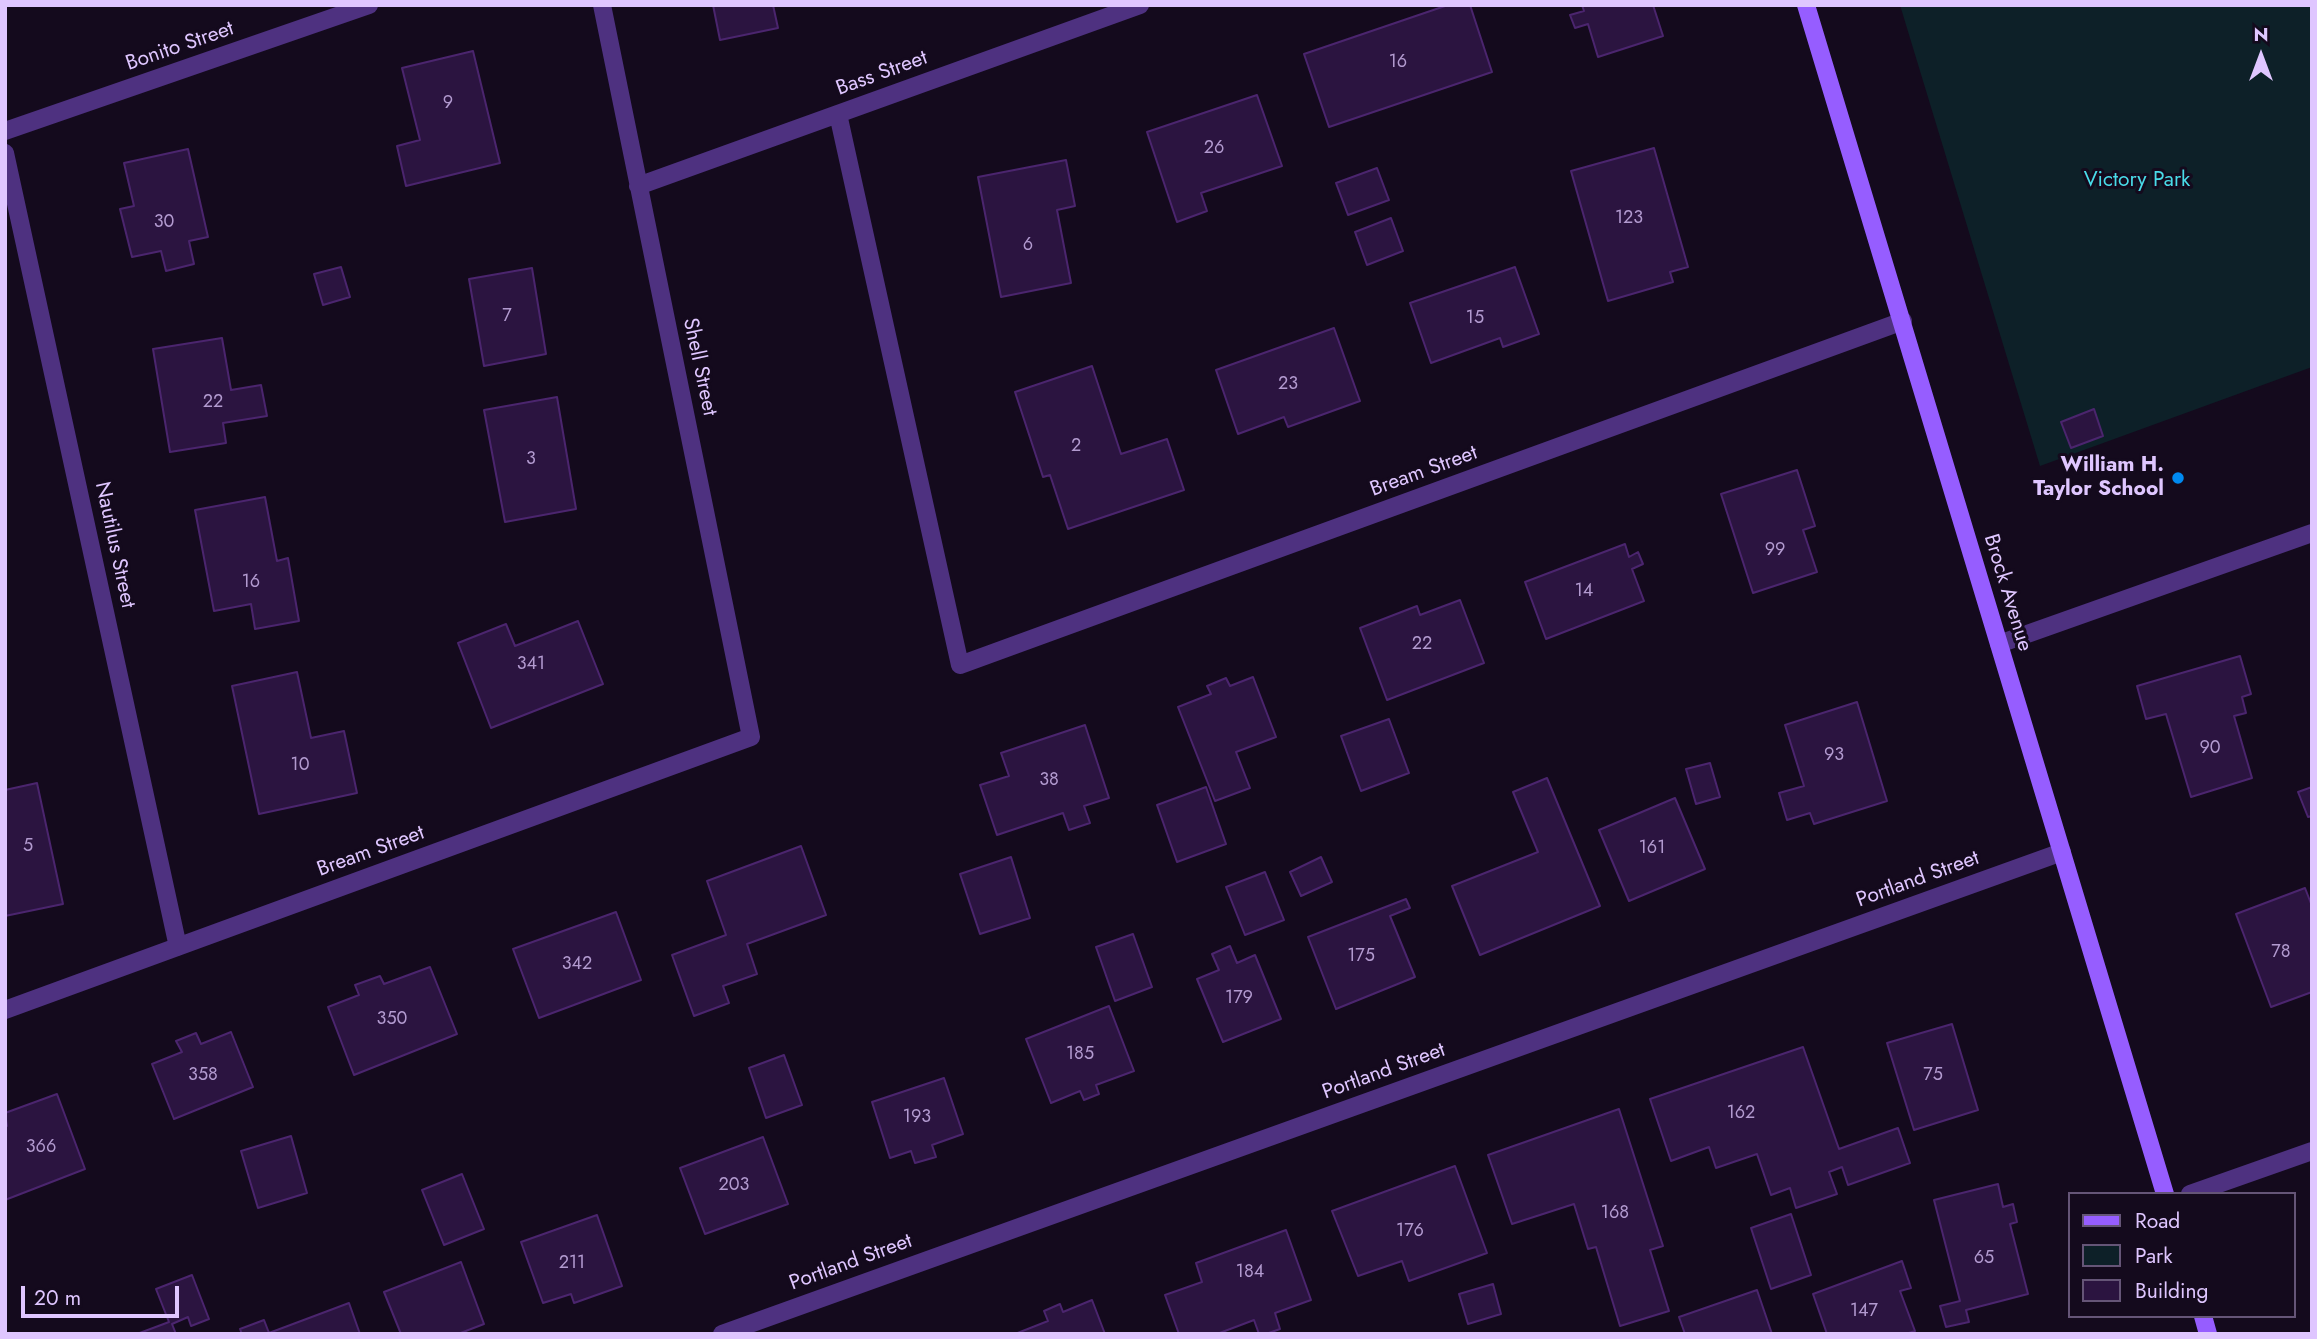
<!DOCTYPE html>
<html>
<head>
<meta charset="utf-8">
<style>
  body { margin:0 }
  #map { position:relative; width:2317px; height:1339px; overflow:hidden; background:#140a1d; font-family:Jost,sans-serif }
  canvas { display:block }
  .frame { position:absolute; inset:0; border:7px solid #dfc6ff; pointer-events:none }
  .legend { position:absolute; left:2068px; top:1192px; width:228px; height:126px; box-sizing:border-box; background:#140a1d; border:2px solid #655577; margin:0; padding:9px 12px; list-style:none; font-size:21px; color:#dfc6ff }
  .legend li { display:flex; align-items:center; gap:14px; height:35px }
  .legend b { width:35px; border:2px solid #655577 }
  .north { position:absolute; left:2226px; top:21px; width:70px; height:70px; -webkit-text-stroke:5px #140a1d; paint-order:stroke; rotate:0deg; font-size:19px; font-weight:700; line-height:28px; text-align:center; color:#dfc6ff }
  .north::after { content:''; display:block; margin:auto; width:24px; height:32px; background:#dfc6ff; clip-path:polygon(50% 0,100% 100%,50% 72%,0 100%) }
  .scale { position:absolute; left:21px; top:1286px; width:158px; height:32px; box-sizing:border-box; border:4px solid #dfc6ff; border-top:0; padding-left:9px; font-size:21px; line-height:24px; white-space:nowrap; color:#dfc6ff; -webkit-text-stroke:5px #140a1d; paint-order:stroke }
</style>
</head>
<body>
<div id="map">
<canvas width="2317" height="1339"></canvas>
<div class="frame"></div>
<ul class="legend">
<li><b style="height:9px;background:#965dff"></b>Road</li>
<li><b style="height:19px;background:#0d2028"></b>Park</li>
<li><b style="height:19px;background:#2b1440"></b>Building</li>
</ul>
<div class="north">N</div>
<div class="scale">20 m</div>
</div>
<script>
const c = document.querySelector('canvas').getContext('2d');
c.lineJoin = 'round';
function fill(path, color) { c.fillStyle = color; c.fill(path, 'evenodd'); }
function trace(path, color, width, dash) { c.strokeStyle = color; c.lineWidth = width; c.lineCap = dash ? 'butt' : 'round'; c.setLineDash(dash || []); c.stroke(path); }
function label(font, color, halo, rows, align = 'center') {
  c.font = font + ' Jost,sans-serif'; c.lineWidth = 6; c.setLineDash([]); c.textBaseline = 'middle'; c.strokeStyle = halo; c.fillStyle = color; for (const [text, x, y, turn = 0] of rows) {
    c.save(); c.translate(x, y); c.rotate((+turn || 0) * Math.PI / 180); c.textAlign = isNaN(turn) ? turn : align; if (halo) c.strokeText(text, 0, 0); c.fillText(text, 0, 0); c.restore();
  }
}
fill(new Path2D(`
  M1900 5H2312V367L2040 466Z`), '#0d2028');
const building = new Path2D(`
  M713 5H773L778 28 720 40Z
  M1448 5H1470L1492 72 1329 127 1304 54Z
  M1582 5H1653L1663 36 1598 57 1588 24 1575 28 1570 15 1584 11Z
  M473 51 500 163 406 186 397 146 420 140 402 68Z
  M1257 95 1282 166 1201 193 1207 211 1177 222 1147 132Z
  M1654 148 1688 267 1670 272 1673 282 1608 301 1571 171Z
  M188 149 208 237 189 241 194 264 166 271 161 251 132 257 120 209 134 206 124 163Z
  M1066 160 1075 206 1057 210 1071 283 1001 297 978 177Z
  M1377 168 1389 200 1348 215 1336 183Z
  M1391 218 1403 251 1367 265 1355 232Z
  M341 267 350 297 323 305 314 274Z
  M1515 267 1539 334 1503 347 1500 338 1431 363 1410 303Z
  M532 268 546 354 484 366 469 279Z
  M1334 328 1360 401 1288 427 1284 417 1238 434 1216 370Z
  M222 338 231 390 261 385 267 416 223 423 226 443 170 452 153 349Z
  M1092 366 1121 454 1167 439 1184 490 1068 529 1050 475 1043 477 1015 392Z
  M557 397 576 509 505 522 484 410Z
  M2094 409 2103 436 2071 448 2061 422Z
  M1797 470 1815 526 1803 530 1817 572 1753 593 1721 494Z
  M265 497 277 561 288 558 299 621 255 629 251 604 214 611 195 510Z
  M1625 544 1629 557 1638 552 1643 564 1632 569 1644 601 1546 639 1525 582Z
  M1460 600 1484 663 1387 700 1360 628 1417 606 1420 615Z
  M578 621 603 684 491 728 458 643 506 624 515 646Z
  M2240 656 2251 694 2242 697 2246 713 2234 716 2252 778 2191 797 2166 714 2146 719 2137 686Z
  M297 672 311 738 344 731 357 793 259 814 232 686Z
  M1253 677 1276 737 1236 752 1250 788 1215 801 1178 707 1211 694 1207 686 1226 678 1230 686Z
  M1857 702 1887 801 1814 824 1810 813 1787 820 1779 793 1804 786 1785 725Z
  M1389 719 1409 773 1361 791 1341 736Z
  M1085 725 1109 798 1084 806 1090 823 1069 830 1063 813 997 835 980 785 1009 776 1001 753Z
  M1710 763 1720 797 1696 804 1686 769Z
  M1547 778 1600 906 1480 955 1452 886 1538 852 1513 792Z
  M37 783 63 904 5 916V790Z
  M1206 787 1226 844 1177 862 1157 805Z
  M2312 787V816L2308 817 2298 792Z
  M1675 798 1705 869 1629 901 1599 830Z
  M801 846 826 915 747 944 757 974 723 986 729 1003 694 1016 672 955 726 935 707 881Z
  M1011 857 1030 918 980 934 960 874Z
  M1321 857 1332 882 1301 896 1290 872Z
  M1265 872 1284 920 1245 935 1226 887Z
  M2305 888 2312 906V992L2271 1007 2236 914Z
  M1406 899 1410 908 1390 916 1415 977 1336 1009 1308 937Z
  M616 912 641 980 539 1018 513 949Z
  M1133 934 1152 987 1115 1001 1096 947Z
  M1230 946 1237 963 1255 955 1281 1019 1223 1042 1197 979 1219 970 1212 954Z
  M430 967 457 1034 354 1075 328 1007 359 995 355 985 380 976 384 984Z
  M1109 1006 1134 1071 1096 1085 1099 1094 1084 1100 1080 1091 1051 1103 1026 1039Z
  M1952 1024 1978 1110 1914 1130 1887 1043Z
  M231 1032 253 1087 174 1119 152 1064 182 1052 176 1041 196 1033 201 1044Z
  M1803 1047 1839 1149 1898 1128 1910 1163 1848 1185 1842 1167 1829 1172 1837 1194 1796 1208 1790 1188 1771 1195 1757 1154 1716 1168 1709 1147 1671 1161 1650 1099Z
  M784 1055 802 1105 766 1118 749 1068Z
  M944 1078 963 1134 932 1145 936 1157 915 1163 911 1151 890 1158 872 1102Z
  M57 1094 85 1169 5 1200V1126H7L5 1113Z
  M1619 1109 1663 1246 1650 1250 1669 1311 1620 1326 1596 1247 1588 1249 1574 1204 1512 1224 1488 1155Z
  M291 1136 307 1193 258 1208 241 1151Z
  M763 1137 788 1204 705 1234 680 1168Z
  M1455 1166 1487 1253 1409 1281 1402 1261 1358 1276 1332 1211Z
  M462 1174 484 1229 444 1245 422 1190Z
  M1998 1184 2003 1207 2013 1204 2017 1222 2010 1224 2028 1294 1966 1310 1969 1322 1946 1327 1940 1306 1960 1301 1934 1200Z
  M1791 1214 1811 1275 1771 1289 1751 1228Z
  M597 1215 622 1286 574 1303 571 1294 543 1303 521 1242Z
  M1286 1230 1311 1300 1275 1313 1280 1329 1266 1334H1259L1254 1320 1217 1334H1179L1165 1295 1202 1282 1196 1263Z
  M1902 1261 1911 1288 1900 1291 1915 1331 1906 1334H1827L1813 1294Z
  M461 1262 484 1324 458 1334H401L384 1292Z
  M192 1275 209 1319 191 1326 188 1317 172 1324 176 1334H137L169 1322 156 1289Z
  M1493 1284 1501 1314 1468 1324 1459 1294Z
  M1757 1290 1772 1334H1685L1679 1317Z
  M1092 1300 1105 1334H1015L1048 1321 1044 1311 1060 1304 1063 1312Z
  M349 1303 360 1334H242L240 1329 264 1320 269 1333Z`);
fill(building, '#2b1440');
trace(building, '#4b256e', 2);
trace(new Path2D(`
  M838 114 960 665 1903 321
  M5 131 369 5
  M5 153 178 947
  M638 186 1140 5
  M1999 644 2312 533
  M5 1010 751 737 602 5
  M2190 1194 2312 1151
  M722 1334 2062 852`), '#4e3180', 18);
trace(new Path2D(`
  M1806 5 2165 1194
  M2203 1316 2208 1334`), '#965dff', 18);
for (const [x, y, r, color] of [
  [2178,478,7,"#008af1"]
]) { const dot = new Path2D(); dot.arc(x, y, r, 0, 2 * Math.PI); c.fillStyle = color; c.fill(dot); trace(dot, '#140a1d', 2.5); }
label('18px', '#b29acf', null, [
  ["16",1398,63],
  ["9",448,104],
  ["26",1214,149],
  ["123",1629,219],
  ["30",164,223],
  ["6",1028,246],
  ["7",507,317],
  ["15",1475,319],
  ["23",1288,385],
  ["22",213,403],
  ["2",1076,447],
  ["3",531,460],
  ["99",1775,551],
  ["16",251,583],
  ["14",1584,592],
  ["22",1422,645],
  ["341",531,665],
  ["90",2210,749],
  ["93",1834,756],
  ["10",300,766],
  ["38",1049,781],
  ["5",28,847],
  ["161",1652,849],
  ["78",2281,953],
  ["175",1361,957],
  ["342",577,965],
  ["179",1239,999],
  ["350",392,1020],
  ["185",1080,1055],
  ["358",203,1076],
  ["75",1933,1076],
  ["162",1741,1114],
  ["193",917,1118],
  ["366",41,1148],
  ["203",734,1186],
  ["168",1615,1214],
  ["176",1410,1232],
  ["65",1984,1259],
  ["211",572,1264],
  ["184",1250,1273],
  ["147",1864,1312]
]);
label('21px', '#dfc6ff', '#140a1d', [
  ["Bonito Street",180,47,-19],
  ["Bass Street",882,74,-20],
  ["Shell Street",699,367,78],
  ["Bream Street",1424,472,-20],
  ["Nautilus Street",114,545,78],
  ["Brock Avenue",2007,593,73],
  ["Bream Street",371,852,-20],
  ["Portland Street",1918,880,-20],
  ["Portland Street",1384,1072,-20],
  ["Portland Street",851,1263,-20]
]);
label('21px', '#49dbe8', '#140a1d', [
  ["Victory Park",2137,181]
]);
label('bold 21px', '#dfc6ff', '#140a1d', [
  ["William H.",2164,466],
  ["Taylor School",2164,490]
], 'right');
</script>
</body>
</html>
